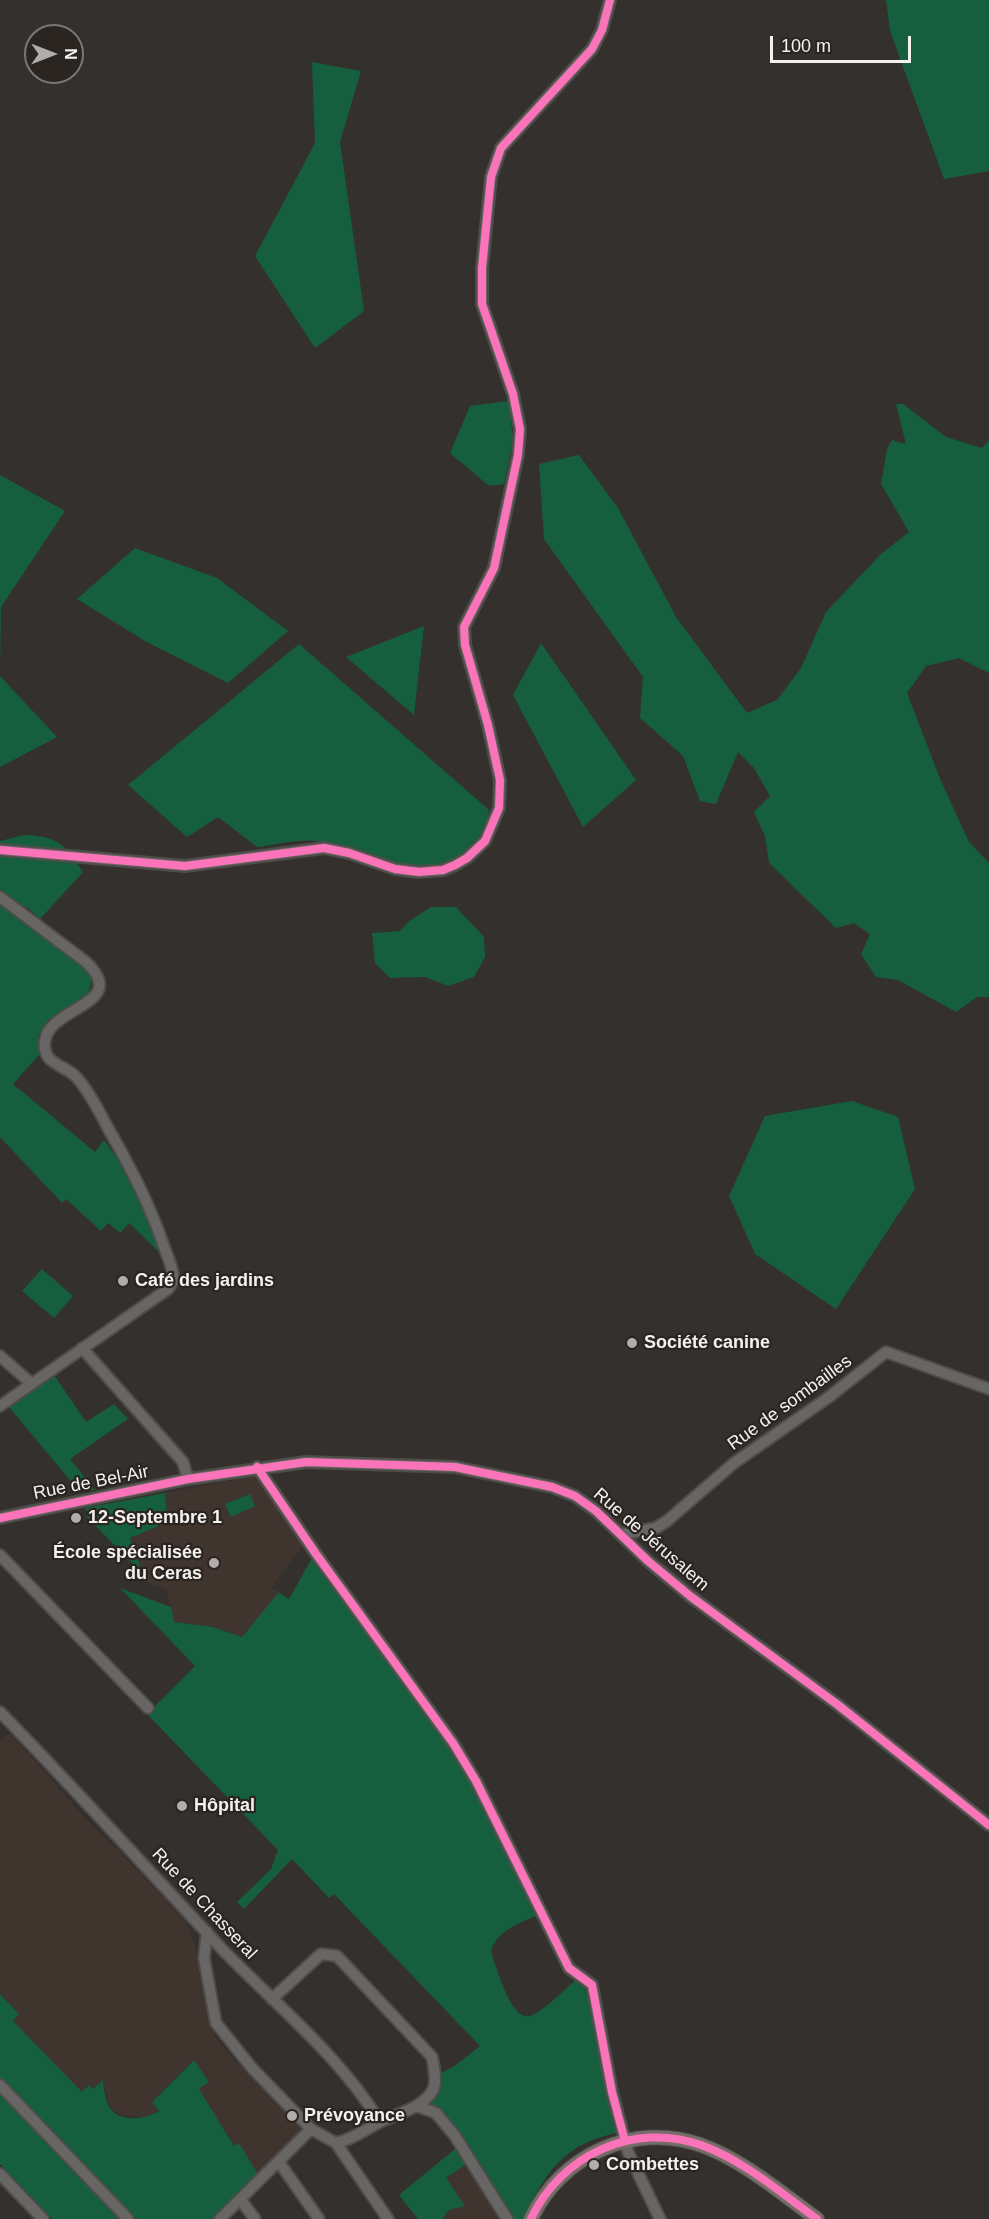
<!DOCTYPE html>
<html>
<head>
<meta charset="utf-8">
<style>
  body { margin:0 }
  #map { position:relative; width:989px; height:2219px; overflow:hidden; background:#34302e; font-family:Helvetica,sans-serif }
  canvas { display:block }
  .north { position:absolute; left:24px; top:24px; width:60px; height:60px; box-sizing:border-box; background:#2b2522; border:2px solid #7c7774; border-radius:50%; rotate:90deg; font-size:16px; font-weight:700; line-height:24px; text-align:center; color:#f5f1ef }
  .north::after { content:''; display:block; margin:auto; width:21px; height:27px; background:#b1adab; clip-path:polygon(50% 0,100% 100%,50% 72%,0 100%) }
  .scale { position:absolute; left:770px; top:36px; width:141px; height:27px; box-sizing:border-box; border:3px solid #f5f1ef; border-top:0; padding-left:8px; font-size:18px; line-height:21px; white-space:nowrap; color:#f5f1ef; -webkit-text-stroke:4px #2b2522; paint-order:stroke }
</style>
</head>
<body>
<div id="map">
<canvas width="989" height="2219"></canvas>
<div class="north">N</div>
<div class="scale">100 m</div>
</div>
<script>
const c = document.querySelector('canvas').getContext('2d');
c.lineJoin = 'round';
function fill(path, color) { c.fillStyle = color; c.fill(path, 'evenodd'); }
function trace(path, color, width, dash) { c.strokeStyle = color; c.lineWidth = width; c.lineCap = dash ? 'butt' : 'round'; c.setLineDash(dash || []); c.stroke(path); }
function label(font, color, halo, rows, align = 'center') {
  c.font = font + ' Helvetica,sans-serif'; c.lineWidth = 4.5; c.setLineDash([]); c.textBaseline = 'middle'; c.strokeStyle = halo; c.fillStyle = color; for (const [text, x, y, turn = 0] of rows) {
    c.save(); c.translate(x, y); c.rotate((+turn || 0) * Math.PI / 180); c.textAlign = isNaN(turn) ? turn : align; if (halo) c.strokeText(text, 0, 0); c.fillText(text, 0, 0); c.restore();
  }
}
fill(new Path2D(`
  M255 1476 304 1544 271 1588 278 1593 242 1637 213 1627 174 1622 167 1590 146 1582 130 1538 168 1522 165 1493Z
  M10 1733 95 1829 122 1854 186 1922 194 1943 214 2035 232 2058 301 2127 296 2137 259 2176 239 2144 234 2146 198 2089 209 2082 194 2060 152 2101 159 2110 143 2118 120 2115 110 2106 103 2080 93 2089 82 2093 12 2021 19 2014 0 1994V1741Z
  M468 2163 504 2219H442L449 2210 446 2178Z`), '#3f342e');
fill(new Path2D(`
  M886 0H989V171L944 179 890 31Z
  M312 62 361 71 340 142 364 311 315 348 255 256 315 143Z
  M509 401 513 440 504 484 489 486 450 453 470 406Z
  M896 404H903L946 437 982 448 989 440V673L959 658 926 666 907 693 941 781 969 842 989 863V997H977L956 1012 898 980 876 977 861 954 870 934 854 923 836 928 769 863 765 836 754 812 770 796 754 768 738 752 716 804 700 801 683 756 640 718 643 677 544 539 539 464 579 455 618 508 676 617 747 713 777 700 801 668 826 612 881 554 909 532 881 484 887 449 892 440 906 444Z
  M0 475 65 511 1 607 0 669Z
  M135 548 217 578 288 631 228 683 145 641 77 599Z
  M424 626 414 715 346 657Z
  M541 643 636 780 583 827 513 695Z
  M299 644 489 810C486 830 482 833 469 848 429 892 363 846 316 841 298 839 276 845 257 847L218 817 187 837 128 785Z
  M0 676 57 737 0 767Z
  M25 835C58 836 65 845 83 872L40 919 27 907 11 910 87 970 92 980 88 994 49 1019 38 1036 40 1054 13 1084 95 1152 104 1140 139 1189 162 1255 129 1223 120 1233 108 1223 101 1231 66 1199 62 1203 0 1137V841Z
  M431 907H456L484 937 485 957 474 977 448 986 425 977 390 978 375 963 372 933 400 931 409 921Z
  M852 1101 898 1117 915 1189 836 1309 755 1254 729 1196 765 1116Z
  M42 1269 73 1296 54 1318 22 1291Z
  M54 1375 86 1422 114 1404 128 1419 70 1459 95 1490 79 1491 9 1407Z
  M165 1493 168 1522 130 1538 146 1582 132 1576 136 1567 86 1516 89 1513 84 1508Z
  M250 1494 255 1506 231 1517 225 1504Z
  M313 1556 463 1762 540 1914C521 1923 496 1930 491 1952 496 1966 511 2022 530 2016 544 2011 566 1988 578 1978L595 2007 617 2133C563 2144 546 2172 523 2219H514L448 2120 427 2099 440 2074 456 2065 480 2046 334 1894 329 1898 292 1859 244 1909 237 1902 271 1869 278 1850 147 1714 195 1666 120 1588 171 1607 174 1622 213 1627 242 1637 278 1593 271 1588 289 1599Z
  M0 1994 19 2014 13 2021 82 2092 89 2085 93 2089 103 2080C104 2089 105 2100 110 2108 120 2123 146 2119 159 2111L152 2102 194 2060 209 2082 199 2089 234 2146 239 2143 259 2176 215 2219H134L0 2078Z
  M0 2093 120 2219H52L0 2164Z
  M455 2149 468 2163 446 2178 465 2206 449 2210 442 2219H418L399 2195Z`), '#155f3e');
const minor = new Path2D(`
  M0 850 185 866 324 848 349 853 395 869 419 872 443 870 455 865 467 858 485 841 499 808 500 780 488 725 465 645 464 627 494 568 518 455 520 429 513 394 482 304V268L491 177 501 148 592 49 602 30 610 0
  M0 897 86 962C131 1005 49 1006 45 1041 44 1047 45 1053 49 1058 57 1067 70 1069 78 1079 91 1094 100 1113 109 1130 130 1166 148 1201 162 1241 166 1253 173 1267 174 1280L168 1289 0 1406
  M82 1348 183 1462 188 1479
  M0 1356 32 1384
  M257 1467 316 1554 453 1743 476 1781 569 1968 592 1985 612 2092 628 2152 660 2219
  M0 1518 188 1479 306 1462 455 1467 552 1487 575 1496 596 1511 648 1561 690 1596 838 1705 989 1825
  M622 1534 656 1528 667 1521 734 1463 829 1397 886 1352 989 1389
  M0 1555 148 1708
  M0 1712C75 1789 147 1869 221 1948 275 2004 339 2055 380 2122
  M207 1932 204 1958 216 2023 252 2068 311 2129 336 2143 388 2219
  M272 1999 321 1954 337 1956 432 2057C434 2067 437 2081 433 2090 423 2108 399 2113 382 2121 366 2129 354 2139 336 2143
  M0 2085 128 2219
  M417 2106 436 2113 455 2136 507 2219
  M279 2162 319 2219
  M0 2174 43 2219
  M240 2199 255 2219
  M220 2219 311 2129`);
const major = new Path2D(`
  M531 2219C560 2156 633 2121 701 2145 743 2160 781 2193 817 2219`);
trace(minor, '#4f4c4a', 14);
trace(major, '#4f4c4a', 16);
trace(minor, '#686664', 10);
trace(major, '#756d68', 14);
trace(new Path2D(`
  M0 850 185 866 324 848 349 853 395 869 419 872 443 870 455 865 467 858 485 841 499 808 500 780 488 725 465 645 464 627 494 568 518 455 520 429 513 394 482 304V268L491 177 501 148 592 49 602 30 610 0
  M257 1467 316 1554 453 1743 476 1781 569 1968 592 1985 612 2092 625 2141
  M0 1518 188 1479 306 1462 455 1467 552 1487 575 1496 596 1511 648 1561 690 1596 838 1705 989 1825
  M531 2219C560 2156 633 2121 701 2145 743 2160 781 2193 817 2219`), '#fb73b8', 8);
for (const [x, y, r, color] of [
  [123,1281,6,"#b1adab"],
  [632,1343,6,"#b1adab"],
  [76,1518,6,"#b1adab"],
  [214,1563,6,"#b1adab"],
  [182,1806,6,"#b1adab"],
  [292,2116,6,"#b1adab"],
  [594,2165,6,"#b1adab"]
]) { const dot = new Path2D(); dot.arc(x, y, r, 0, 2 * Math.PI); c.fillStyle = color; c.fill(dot); trace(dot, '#2b2522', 2); }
label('bold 18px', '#f5f1ef', '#2b2522', [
  ["Café des jardins",135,1281],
  ["Société canine",644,1343],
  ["12-Septembre 1",88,1518],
  ["École spécialisée",202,1553,"right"],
  ["du Ceras",202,1574,"right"],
  ["Hôpital",194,1806],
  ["Prévoyance",304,2116],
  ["Combettes",606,2165]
], 'left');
label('18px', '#f5f1ef', '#2b2522', [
  ["Rue de sombailles",790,1403,-36],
  ["Rue de Bel-Air",91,1483,-11],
  ["Rue de Jérusalem",651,1540,41],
  ["Rue de Chasseral",204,1904,47]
]);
</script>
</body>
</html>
